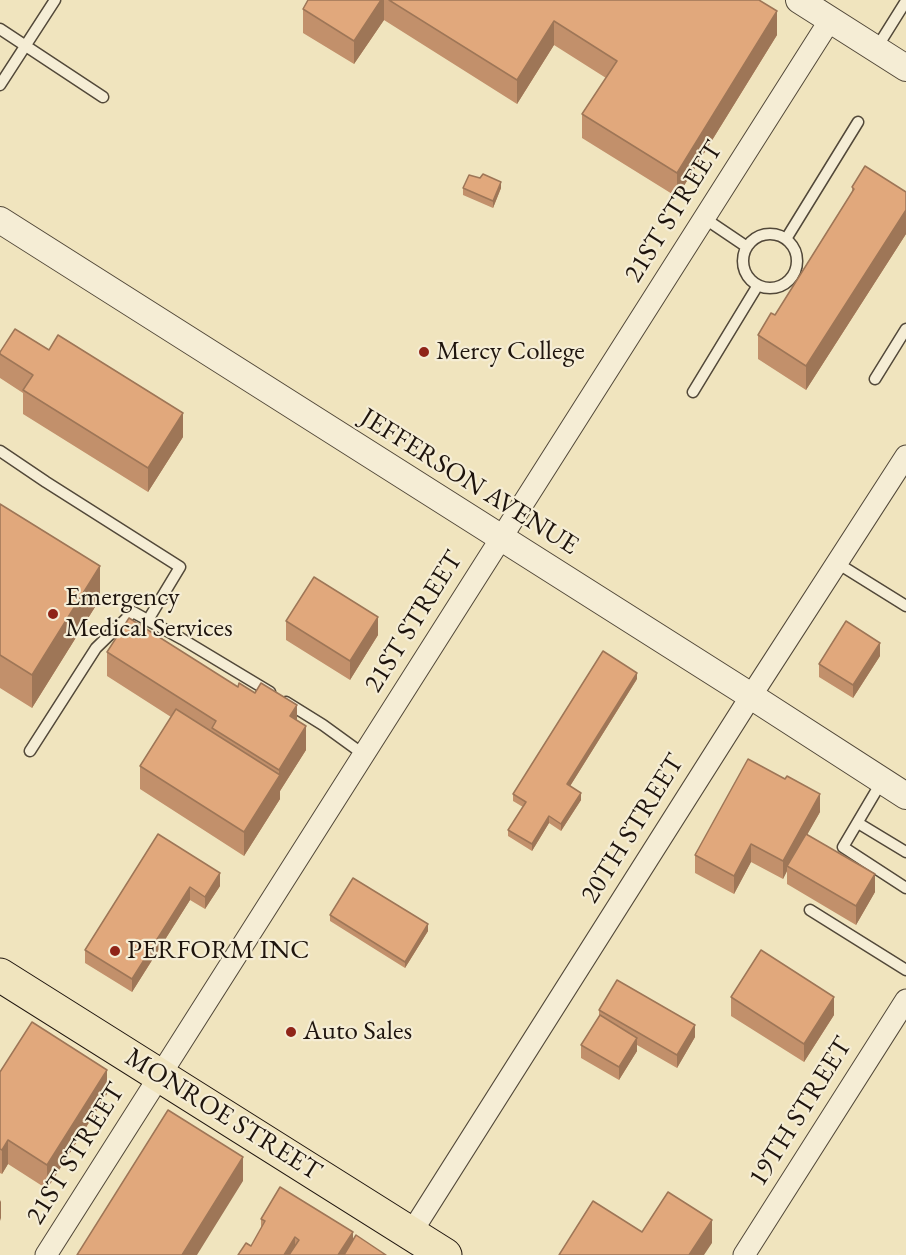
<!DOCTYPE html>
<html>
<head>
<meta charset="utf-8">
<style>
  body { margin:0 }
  canvas { display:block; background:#f0e4be }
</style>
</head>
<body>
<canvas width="906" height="1255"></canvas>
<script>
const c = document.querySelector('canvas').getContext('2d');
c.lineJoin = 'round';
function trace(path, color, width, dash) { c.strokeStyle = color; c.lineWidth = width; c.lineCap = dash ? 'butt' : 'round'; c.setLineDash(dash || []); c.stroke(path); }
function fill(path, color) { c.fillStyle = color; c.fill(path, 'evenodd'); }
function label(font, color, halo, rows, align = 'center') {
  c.font = font + ' "EB Garamond",serif'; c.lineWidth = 4.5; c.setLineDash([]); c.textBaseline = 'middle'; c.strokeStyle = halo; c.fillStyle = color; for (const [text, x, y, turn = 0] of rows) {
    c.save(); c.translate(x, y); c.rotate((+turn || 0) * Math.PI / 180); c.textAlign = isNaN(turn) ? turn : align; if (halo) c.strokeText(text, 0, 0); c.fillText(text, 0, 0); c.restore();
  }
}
const service = new Path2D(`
  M0 29 103 97
  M876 49 906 1
  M0 85 55 0
  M704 218 747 247
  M743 261a27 27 0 1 1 54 0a27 27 0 1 1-54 0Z
  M786 239 858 122
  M875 379 906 329
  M693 392 758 285
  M0 451 46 482 180 567 148 620
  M837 563 906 606
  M286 702 323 725 363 754
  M30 751 96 648 133 612 182 639 270 692
  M882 781 843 847 906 888
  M858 823 906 852
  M810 910 906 970`);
const minor = new Path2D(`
  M411 1233 751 696 906 456
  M46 1255 830 20
  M744 1255 906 1000`);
const tertiary = new Path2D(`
  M799 0 906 68
  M0 220 751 696 906 796`);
const primary = new Path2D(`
  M0 975 445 1255`);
trace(service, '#524839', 13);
trace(minor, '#524839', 23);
trace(tertiary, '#524839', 28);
trace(primary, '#1e140d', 35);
trace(service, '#f5edd5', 10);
trace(minor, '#f5edd5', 21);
trace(tertiary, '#f5edd5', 26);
trace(primary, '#f0e4be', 33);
fill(new Path2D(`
  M308 0H759L777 35 677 197 582 138V114L606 78 554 45 517 104 384 20 354 64 303 33V9Z
  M852 187 906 192V234L806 390 758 359V335L775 315 852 192Z
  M463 188H501L493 208 463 195Z
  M49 350 183 437 148 492 23 414V393L0 378V352Z
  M0 504 100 599 32 708 0 688Z
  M286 621 378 635 350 680 286 640Z
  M107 652 238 687 297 721 306 750 280 791V799L244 856 140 789V766L171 717 107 676Z
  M880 656 853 698 819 677V664Z
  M637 679 570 786 581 800 561 831 549 823 532 851 508 836V830L523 807 513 801V794Z
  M820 812 807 834 875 892 856 925 787 884V871L783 879 751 862 734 894 695 873V855Z
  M158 834 220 886 205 909 190 900 132 992 85 963V950Z
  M330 915 428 931 405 968 330 921Z
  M731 997 834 1015 804 1062 731 1016Z
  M599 1010 695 1037 677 1068 637 1045V1051L619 1080 581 1058V1045L599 1016Z
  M0 1072 107 1094 47 1189 8 1164 2 1174 0 1173Z
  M261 1219 353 1241 386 1255 251 1246 261 1229Z`), '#c2906b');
fill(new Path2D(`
  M381 0H384V20L354 64V41Z
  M777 11V35L677 197V173Z
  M554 21V45L517 104V80Z
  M501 182V188L493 208V201Z
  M906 210V234L806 390V366Z
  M183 413V437L148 492V468Z
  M100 566V599L32 708V675Z
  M378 617V635L350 680V661Z
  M880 643V656L853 698V685Z
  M637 673V679L567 791V784Z
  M297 705V729L290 716Z
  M306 726V750L280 791V799L244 856V832L279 777V770Z
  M581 793V800L561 831V824Z
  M820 794V812L789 867 787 866V871L783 879V861Z
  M549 816V823L532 851V844Z
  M751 844V862L734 894V876Z
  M220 873V886L205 909V897Z
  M875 874V892L856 925V906Z
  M190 887V900L132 992V979Z
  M428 924V931L405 968V962Z
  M834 997V1015L804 1062V1044Z
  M695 1025V1037L677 1068V1055Z
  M637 1038V1051L619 1080V1067Z
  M107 1070V1094L47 1189V1165Z
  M8 1140V1164L2 1174V1150Z
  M243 1157V1181L197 1255H182Z
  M1 1200V1218L0 1221V1202Z
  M712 1220V1243L704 1255H689Z
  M353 1232V1250L350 1255H338Z
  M295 1237V1255H284Z`), '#9e7657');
const building = new Path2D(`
  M308 0H381L354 41 303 9Z
  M389 0H759L777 11 677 173 582 114 617 61 554 21 517 80Z
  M865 166 906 192V210L806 366 758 335 771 313 775 315 854 189 852 187Z
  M483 174 501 182 493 201 463 188 469 175 480 178Z
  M15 329 49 350 58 335 183 413 148 468 23 390 33 375 0 354V352Z
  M0 504 100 566 32 675 0 655Z
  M314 577 378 617 350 661 286 621Z
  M129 618 238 687 239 683 255 693 261 683 297 705 290 716 306 726 279 770 212 728 216 721 107 652Z
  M846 621 880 643 853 685 819 664Z
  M603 651 637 673 567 784 581 793 561 824 549 816 532 844 508 830 526 802 513 794Z
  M176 709 280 775 244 832 140 766Z
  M748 759 785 779 787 776 820 794 783 861 751 844 734 876 695 855Z
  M158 834 220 873 205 897 190 887 132 979 85 950Z
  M806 834 875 874 856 906 787 866Z
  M353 878 428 924 405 962 330 915Z
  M761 950 834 997 804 1044 731 997Z
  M617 980 695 1025 677 1055 599 1010Z
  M600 1015 637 1038 619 1067 581 1045Z
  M32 1022 107 1070 47 1165 8 1140 2 1150 0 1149V1072Z
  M168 1110 243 1157 182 1255H77Z
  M280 1187 353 1232 338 1255H289L299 1240 295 1237 284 1255H238L246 1243 251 1246 265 1221 261 1219Z
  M668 1192 712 1220 689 1255H559L593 1201 642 1232Z
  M356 1235 386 1255H344Z`);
fill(building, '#e1a87c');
trace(building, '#9e7657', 1.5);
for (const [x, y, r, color] of [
  [424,352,6,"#8f2418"],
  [53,614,6,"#8f2418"],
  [115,951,6,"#8f2418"],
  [291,1032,6,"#8f2418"]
]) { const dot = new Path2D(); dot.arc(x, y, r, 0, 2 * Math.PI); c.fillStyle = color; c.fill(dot); trace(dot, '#f5edd5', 2); }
label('27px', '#1e140d', '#f5edd5', [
  ["21ST STREET",674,212,-58],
  ["JEFFERSON AVENUE",469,482,32],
  ["21ST STREET",414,622,-58],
  ["20TH STREET",633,829,-58],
  ["19TH STREET",801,1112,-58],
  ["MONROE STREET",223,1115,32],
  ["21ST STREET",76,1154,-58]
]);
label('27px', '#1e140d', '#f5edd5', [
  ["Mercy College",436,352],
  ["Emergency",65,598],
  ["Medical Services",65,629],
  ["PERFORM INC",127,951],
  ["Auto Sales",303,1032]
], 'left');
</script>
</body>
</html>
